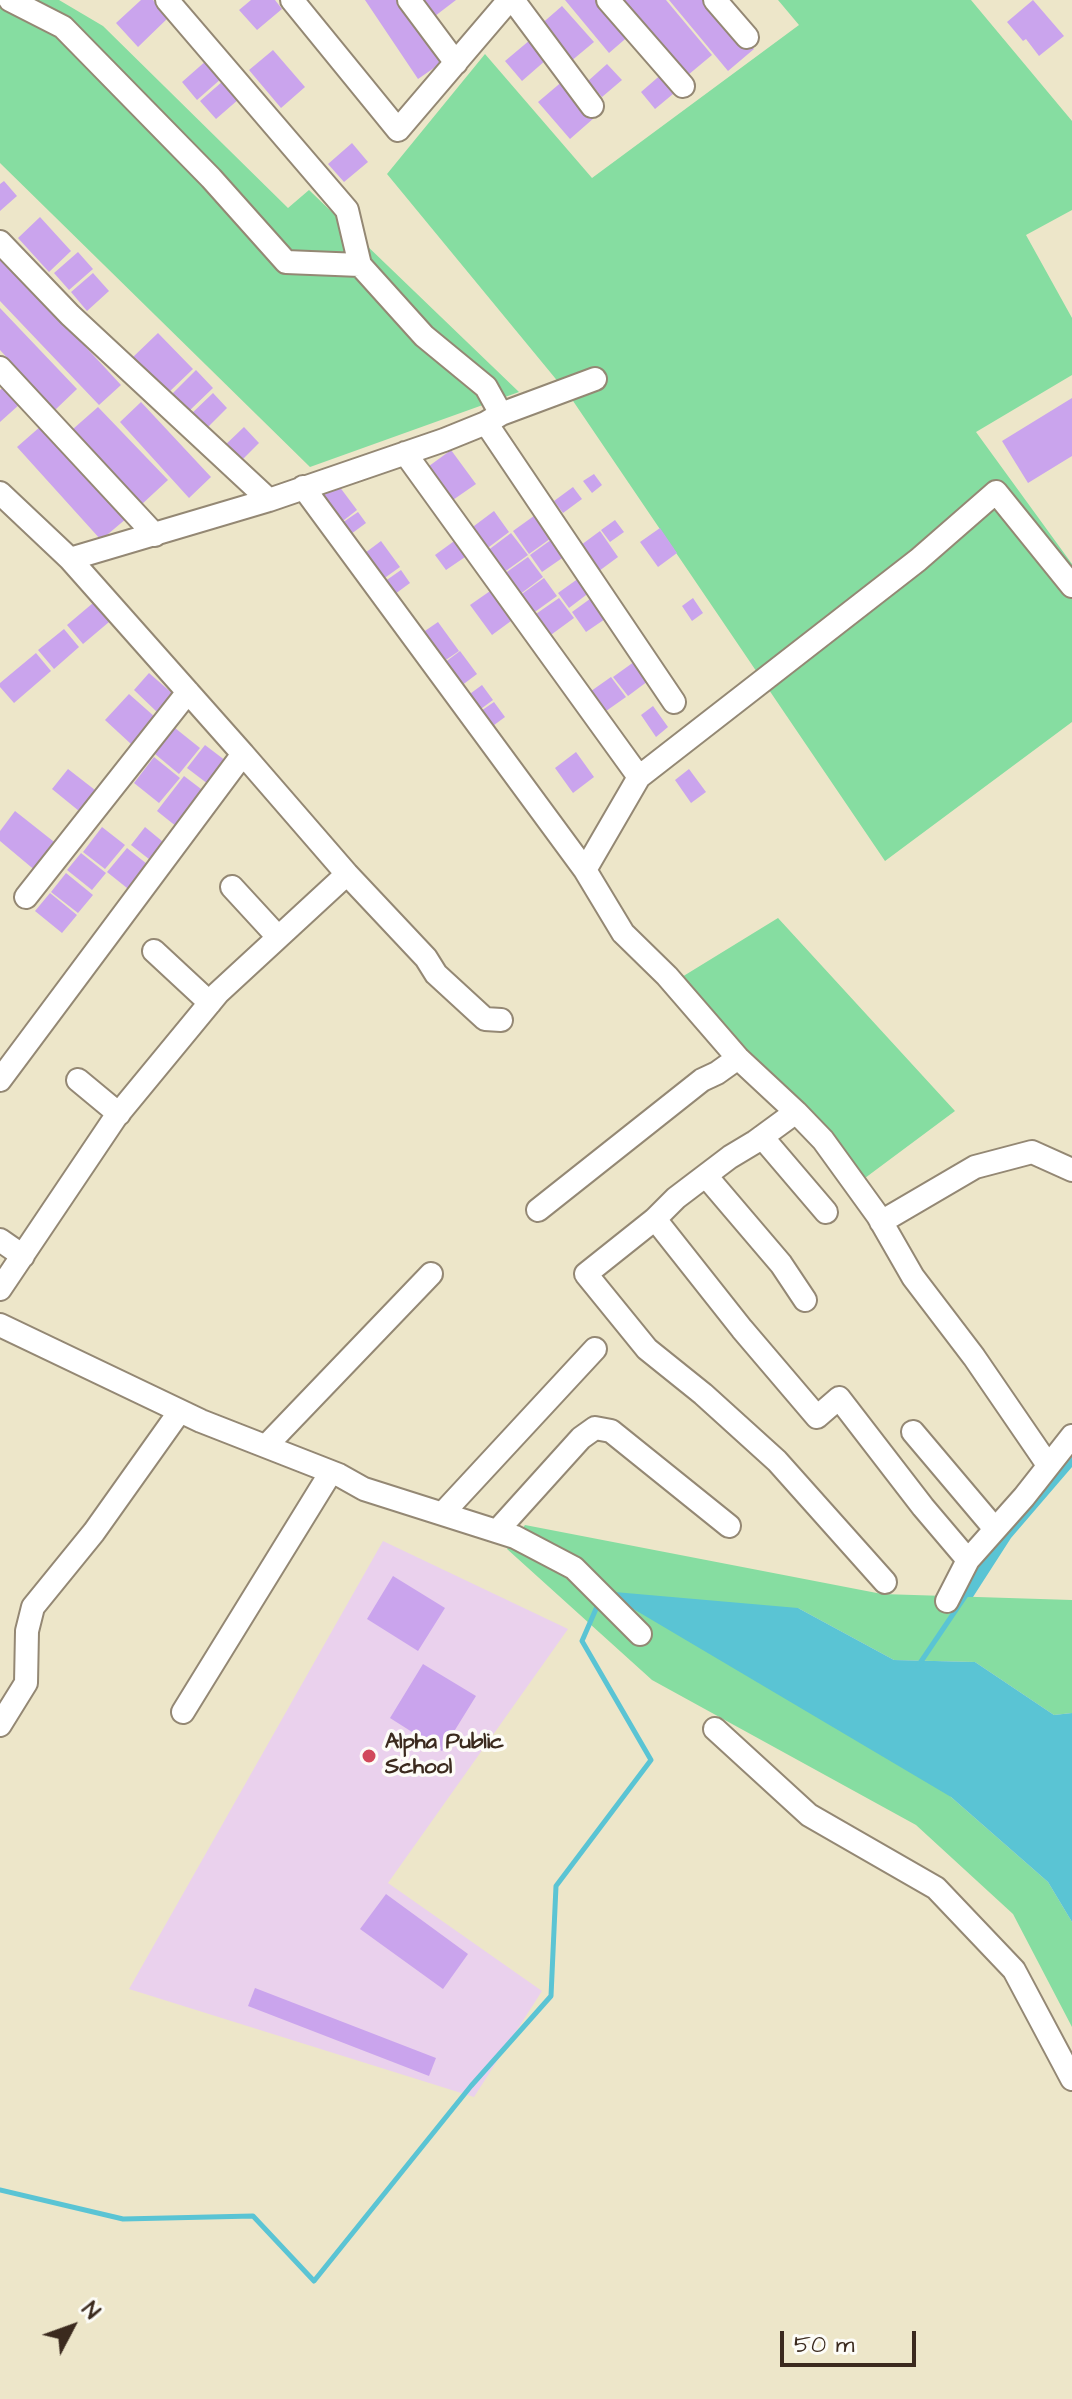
<!DOCTYPE html>
<html>
<head>
<meta charset="utf-8">
<style>
  body { margin:0 }
  #map { position:relative; width:1072px; height:2399px; overflow:hidden; background:#ede6c9; font-family:"Architects Daughter",sans-serif }
  canvas { display:block }
  .north { position:absolute; left:32px; top:2287px; width:80px; height:80px; -webkit-text-stroke:6px #fdfcf7; paint-order:stroke; rotate:49deg; font-size:22px; font-weight:700; line-height:32px; text-align:center; color:#3b2a1e }
  .north::after { content:''; display:block; margin:auto; width:28px; height:36px; background:#3b2a1e; clip-path:polygon(50% 0,100% 100%,50% 72%,0 100%) }
  .scale { position:absolute; left:780px; top:2331px; width:136px; height:36px; box-sizing:border-box; border:4px solid #3b2a1e; border-top:0; padding-left:10px; font-size:24px; line-height:28px; white-space:nowrap; color:#3b2a1e; -webkit-text-stroke:6px #fdfcf7; paint-order:stroke }
</style>
</head>
<body>
<div id="map">
<canvas width="1072" height="2399"></canvas>
<div class="north">N</div>
<div class="scale">50 m</div>
</div>
<script>
const c = document.querySelector('canvas').getContext('2d');
c.lineJoin = 'round';
function fill(path, color) { c.fillStyle = color; c.fill(path, 'evenodd'); }
function trace(path, color, width, dash) { c.strokeStyle = color; c.lineWidth = width; c.lineCap = dash ? 'butt' : 'round'; c.setLineDash(dash || []); c.stroke(path); }
function label(font, color, halo, rows, align = 'center') {
  c.font = font + ' "Architects Daughter",sans-serif'; c.lineWidth = 7; c.setLineDash([]); c.textBaseline = 'middle'; c.strokeStyle = halo; c.fillStyle = color; for (const [text, x, y, turn = 0] of rows) {
    c.save(); c.translate(x, y); c.rotate((+turn || 0) * Math.PI / 180); c.textAlign = isNaN(turn) ? turn : align; if (halo) c.strokeText(text, 0, 0); c.fillText(text, 0, 0); c.restore();
  }
}
fill(new Path2D(`
  M383 1541 568 1629 388 1883 542 1991 474 2097 129 1989Z`), '#ead1ed');
fill(new Path2D(`
  M0 0H59L103 26 288 208 309 190 519 392 310 467 0 163Z
  M778 0H971L1072 121V210L1026 235 1072 318V375L976 432 1072 564V722L885 861 569 395 387 174 485 54 592 178 799 25Z
  M778 918 955 1111 865 1178 677 980Z
  M525 1525 882 1594 1072 1600V1713L1054 1715 975 1662 894 1660 798 1608 951 1797 1048 1882 1072 1922V2027L1013 1914 916 1825 652 1680 507 1549Z`), '#86dda1');
fill(new Path2D(`
  M1072 1450V1467L1011 1538 973 1597H958L988 1550Z
  M603 1591 798 1608 894 1660 975 1662 1054 1715 1072 1713V1922L1048 1882 951 1797Z`), '#5ac4d4');
trace(new Path2D(`
  M918 1666 968 1592
  M0 2190 123 2219 253 2216 314 2281 471 2086 551 1996 556 1886 651 1760 582 1641 599 1602`), '#5ac4d4', 5);
fill(new Path2D(`
  M141 0H153L169 17 138 47 116 23Z
  M251 0H275L282 9 257 30 239 10Z
  M365 0H399L444 61 418 79Z
  M424 0H456L435 16Z
  M565 0H602L631 34 609 53Z
  M624 0H666L712 55 688 75Z
  M669 0H711L754 49 728 71Z
  M1033 0 1064 36 1039 56 1026 39 1023 41 1007 22Z
  M562 6 594 42 570 62 539 26Z
  M530 40 546 60 522 81 505 61Z
  M273 50 305 87 281 108 249 70Z
  M207 60 222 78 197 100 182 82Z
  M607 64 622 80 602 97 588 81Z
  M664 72 679 89 655 109 641 92Z
  M564 80 594 118 570 139 538 102Z
  M223 81 239 99 216 119 200 101Z
  M352 143 368 162 344 182 328 164Z
  M4 181 17 196 0 211V184Z
  M40 217 71 251 49 272 18 238Z
  M78 252 93 269 69 290 54 273Z
  M3 258 121 385 99 405 0 301V261Z
  M93 273 109 291 87 311 71 292Z
  M0 308 77 389 55 410 0 350Z
  M158 333 193 369 168 393 133 357Z
  M196 370 213 388 188 412 171 395Z
  M5 386 20 404 0 422V390Z
  M213 393 227 408 205 430 190 415Z
  M1072 398V456L1028 483 1002 441Z
  M141 402 211 477 189 498 120 422Z
  M98 407 168 480 141 505 73 429Z
  M41 426 127 518 101 540 17 447Z
  M244 427 259 443 238 464 222 448Z
  M451 450 476 484 450 502 425 469Z
  M594 474 602 485 592 493 583 481Z
  M336 482 357 510 339 524 318 495Z
  M573 487 582 499 563 513 554 501Z
  M494 511 509 532 485 550 470 529Z
  M358 512 366 523 347 537 339 525Z
  M538 513 554 536 529 554 513 531Z
  M615 520 624 532 610 542 601 530Z
  M660 528 677 553 658 567 640 542Z
  M600 531 618 557 599 571 581 545Z
  M511 533 528 555 503 573 487 551Z
  M555 537 568 554 542 572 530 555Z
  M457 539 468 555 446 570 435 555Z
  M381 541 400 567 379 582 361 556Z
  M528 557 543 577 519 595 504 574Z
  M401 570 410 583 391 597 381 584Z
  M544 578 557 596 532 614 519 596Z
  M579 578 590 592 569 608 558 593Z
  M493 589 515 618 492 635 470 605Z
  M594 596 608 617 586 632 572 612Z
  M559 598 574 618 548 637 533 616Z
  M693 598 703 613 692 621 682 606Z
  M93 603 109 622 83 644 67 625Z
  M438 622 459 651 440 664 419 635Z
  M64 629 79 647 54 669 38 650Z
  M460 651 477 674 457 689 440 666Z
  M36 653 51 671 14 703 0 687V683Z
  M638 659 652 678 628 696 613 677Z
  M149 673 173 694 157 712 134 690Z
  M611 677 626 697 599 716 584 696Z
  M482 685 493 700 474 714 463 699Z
  M129 694 155 717 131 744 105 720Z
  M494 702 505 717 486 731 475 715Z
  M653 706 668 727 656 737 641 715Z
  M175 728 200 748 179 774 155 754Z
  M205 745 226 761 208 784 187 768Z
  M576 752 594 777 573 793 555 768Z
  M154 757 180 778 159 803 134 783Z
  M68 769 95 790 79 811 52 789Z
  M689 769 706 792 691 803 675 780Z
  M184 776 205 792 177 827 157 811Z
  M15 811 58 845 37 872 0 841V831Z
  M102 827 125 845 105 869 83 852Z
  M145 827 168 846 154 863 131 845Z
  M127 848 152 868 132 892 107 872Z
  M81 853 106 873 92 890 67 870Z
  M66 873 93 895 78 913 51 892Z
  M50 893 77 915 62 933 35 911Z
  M393 1576 445 1608 418 1651 367 1619Z
  M423 1664 476 1696 442 1751 390 1718Z
  M386 1894 468 1954 443 1989 360 1929Z
  M255 1988 436 2058 429 2076 248 2006Z`), '#caa4ed');
const minor = new Path2D(`
  M10 0 63 27 211 178 286 262 360 265
  M167 0 347 210 360 265 424 336 486 387 501 414
  M292 0 398 130 509 0
  M409 0 456 63
  M513 0 592 106
  M608 0 683 86
  M715 0 747 37
  M0 242 70 315 269 500
  M0 368 155 535
  M486 423 674 702
  M405 453 639 777
  M303 487 585 870 623 933 667 976 738 1058 796 1112 823 1140 878 1216 913 1277 974 1357 1048 1465
  M0 493 70 559
  M243 754 347 874 426 958 436 974 485 1019 501 1020
  M585 870 639 777 918 560 996 492 1072 586
  M232 887 278 937
  M26 897 188 692
  M154 951 210 1003
  M0 1080 243 754 70 559 269 500 444 440 486 423 501 414 595 379
  M78 1080 119 1114
  M796 1112 755 1142 730 1157 676 1198 655 1219 586 1274 647 1349 703 1394 777 1461 885 1582
  M762 1137 826 1212
  M706 1176 781 1264 805 1300
  M538 1210 702 1080 717 1073 738 1058
  M655 1219 742 1329 817 1417 839 1398 923 1507 968 1560
  M881 1222 975 1167 1032 1152 1072 1170
  M0 1240 23 1256
  M0 1289 115 1118 218 993 347 874
  M0 1325 201 1421 339 1475 364 1489 515 1537 574 1568 640 1634
  M913 1432 995 1529
  M266 1446 431 1274
  M443 1513 595 1349
  M497 1531 581 1438 595 1428 611 1431 729 1526
  M947 1601 968 1560 1024 1497 1072 1436
  M183 1712 331 1472
  M0 1725 26 1683 27 1631 33 1607 94 1532 180 1411
  M715 1729 809 1815 936 1888 1014 1970 1072 2079`);
trace(minor, '#948874', 26);
trace(minor, '#fff', 22);
for (const [x, y, r, color] of [
  [369,1756,8,"#d1495b"]
]) { const dot = new Path2D(); dot.arc(x, y, r, 0, 2 * Math.PI); c.fillStyle = color; c.fill(dot); trace(dot, '#fdfcf7', 3); }
label('bold 22px', '#3b2a1e', '#fdfcf7', [
  ["Alpha Public",385,1743],
  ["School",385,1768]
], 'left');
</script>
</body>
</html>
